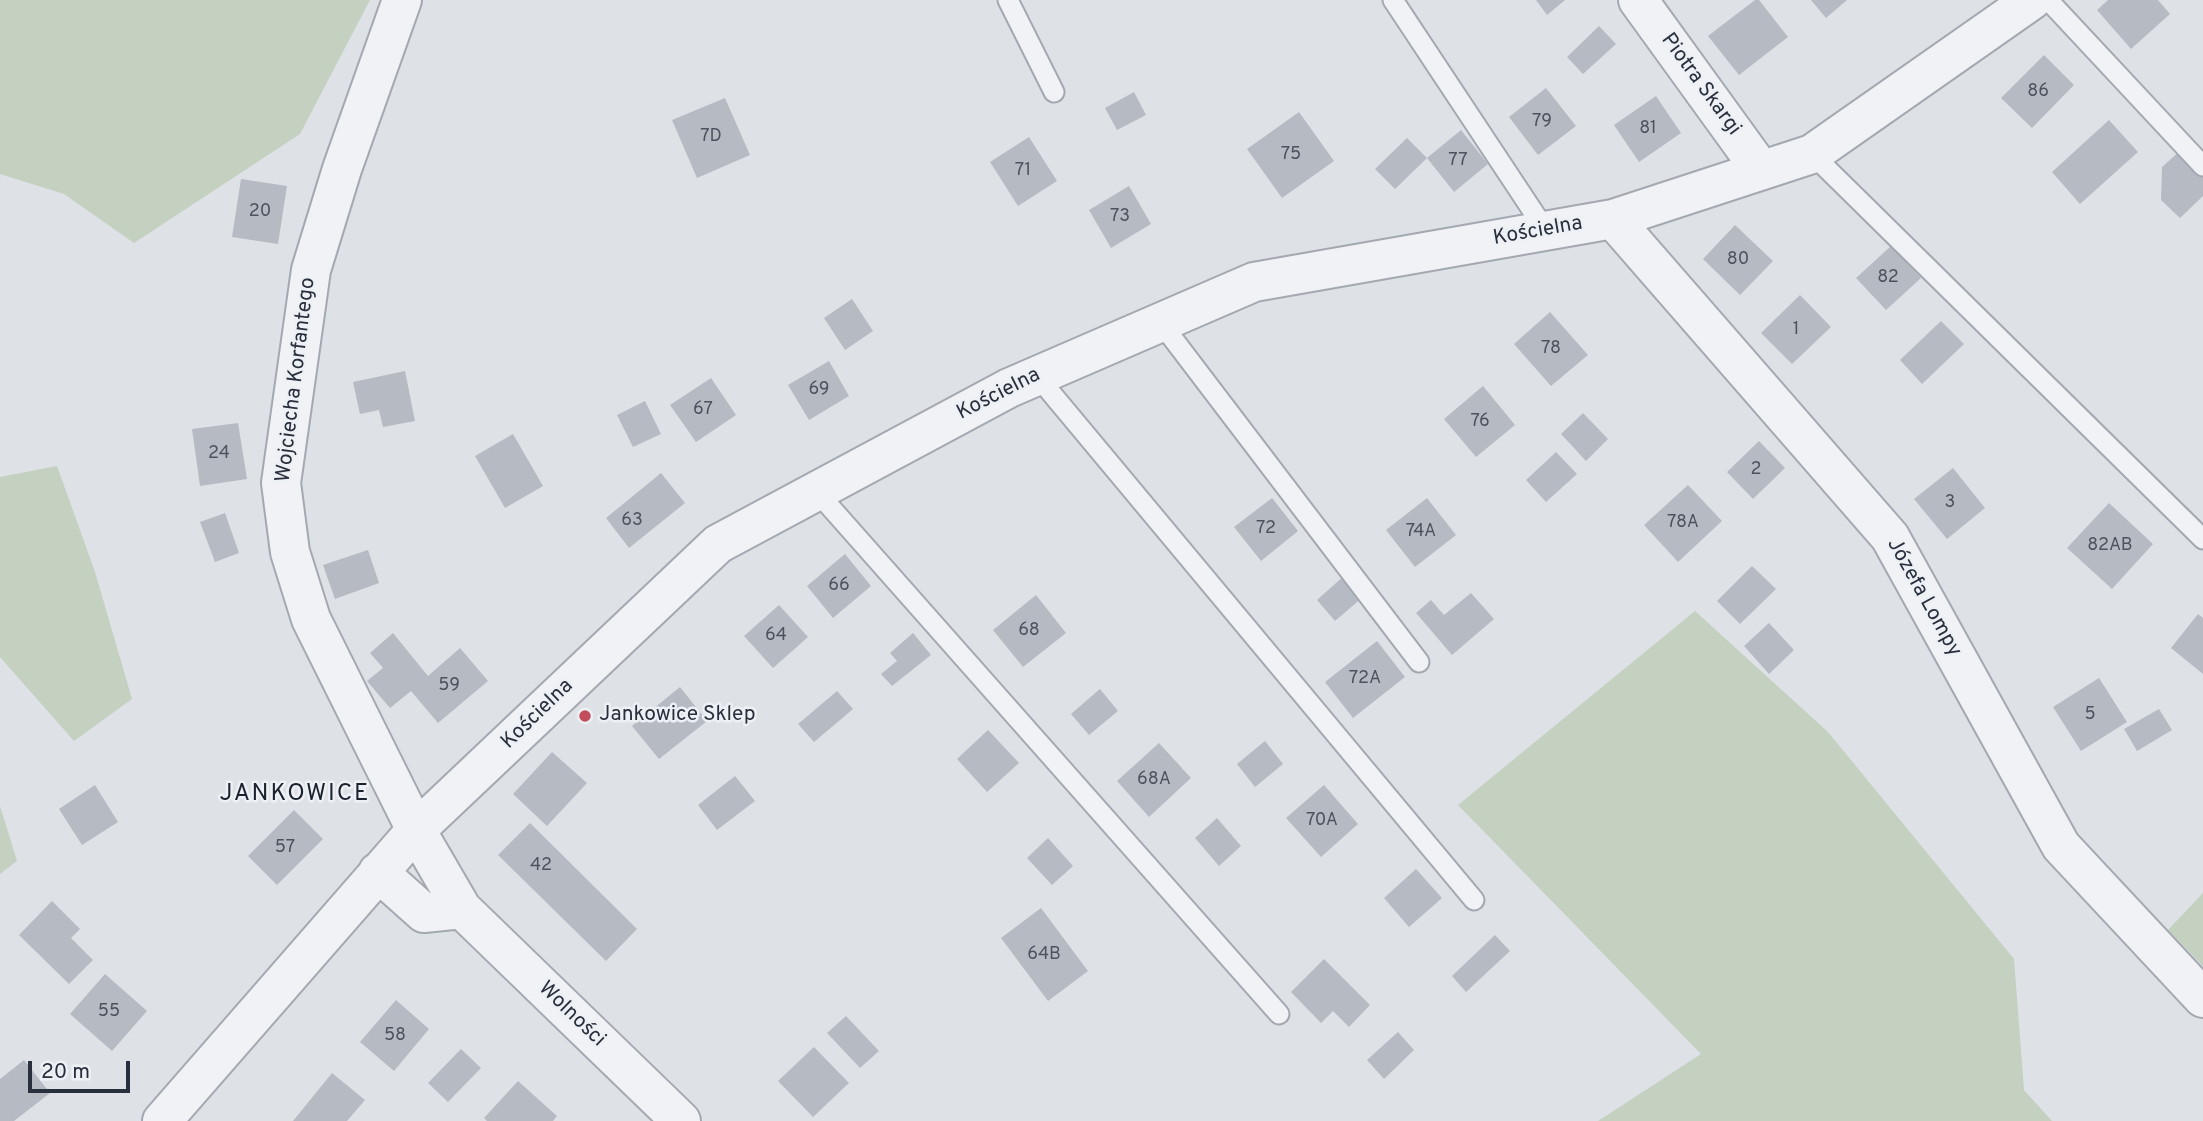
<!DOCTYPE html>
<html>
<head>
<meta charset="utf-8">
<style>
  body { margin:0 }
  #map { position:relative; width:2203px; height:1121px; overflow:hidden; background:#dee1e6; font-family:Overpass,sans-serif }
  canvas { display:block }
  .scale { position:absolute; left:28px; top:1061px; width:102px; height:32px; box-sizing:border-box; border:4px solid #292f3c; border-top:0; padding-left:9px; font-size:21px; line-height:24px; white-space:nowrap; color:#292f3c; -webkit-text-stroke:5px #edf0f4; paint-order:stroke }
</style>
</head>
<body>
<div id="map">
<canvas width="2203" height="1121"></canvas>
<div class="scale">20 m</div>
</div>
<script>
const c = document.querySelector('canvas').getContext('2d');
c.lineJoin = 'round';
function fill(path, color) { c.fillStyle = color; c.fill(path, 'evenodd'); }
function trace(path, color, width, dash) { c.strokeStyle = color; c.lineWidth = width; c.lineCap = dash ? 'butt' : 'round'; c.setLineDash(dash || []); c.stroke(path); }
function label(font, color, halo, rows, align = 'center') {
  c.font = font + ' Overpass,sans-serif'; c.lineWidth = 5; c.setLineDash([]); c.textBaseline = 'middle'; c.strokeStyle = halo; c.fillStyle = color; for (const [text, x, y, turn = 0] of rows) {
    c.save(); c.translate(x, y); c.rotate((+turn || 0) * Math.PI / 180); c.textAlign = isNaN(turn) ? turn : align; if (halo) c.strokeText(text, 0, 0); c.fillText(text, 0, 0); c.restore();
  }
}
fill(new Path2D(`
  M0 0H370L300 134 134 243 64 194 0 174Z
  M57 466 95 572 132 699 74 741 0 657V477Z
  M1695 611 1828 732 2014 959 2024 1090 2052 1121H1598L1701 1054 1458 805Z
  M0 806 17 861 0 874Z
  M2203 893V966L2168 930Z`), '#c4d0c0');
fill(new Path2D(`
  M1536 0H1565L1547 15Z
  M1755 0H1759L1788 37 1739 75 1708 36Z
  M1811 0H1847L1826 18Z
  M2108 0H2158L2170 14 2131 49 2097 10Z
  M1599 26 1616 44 1583 74 1567 57Z
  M2044 55 2074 85 2032 128 2001 98Z
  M1546 88 1576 126 1538 155 1509 117Z
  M1134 92 1146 115 1117 130 1105 108Z
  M1656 96 1681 133 1639 162 1614 125Z
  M725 98 750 155 697 178 672 120Z
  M1299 112 1334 161 1282 198 1247 149Z
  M2109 120 2138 152 2080 204 2052 172Z
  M1461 130 1488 164 1454 192 1427 158Z
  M1029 137 1057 181 1018 206 990 162Z
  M1407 138 1427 158 1395 189 1375 169Z
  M2182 149 2203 171V196L2180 218 2161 200 2162 167Z
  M241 179 287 186 278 244 232 237Z
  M1129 186 1151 224 1111 248 1089 210Z
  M1735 225 1773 261 1740 295 1703 259Z
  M1891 246 1921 278 1886 310 1856 278Z
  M1800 295 1831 327 1792 364 1761 333Z
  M852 299 873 331 845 350 824 318Z
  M1550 312 1588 355 1551 386 1514 344Z
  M1941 321 1964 344 1922 384 1900 360Z
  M829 361 849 396 809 420 788 385Z
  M405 371 415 421 383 427 379 410 360 414 353 382Z
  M711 378 736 415 696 442 670 405Z
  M1483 386 1515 425 1476 457 1444 419Z
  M645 401 661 434 633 447 617 415Z
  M1583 413 1608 439 1586 461 1561 434Z
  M238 423 247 479 200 486 192 429Z
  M513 434 543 486 505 508 475 456Z
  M1759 441 1785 468 1753 499 1727 472Z
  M1556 452 1577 474 1546 502 1526 480Z
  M1953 468 1985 508 1947 539 1914 499Z
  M661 473 685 503 629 548 606 518Z
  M1688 485 1722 521 1678 562 1644 525Z
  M1272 498 1298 531 1261 561 1234 527Z
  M1427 498 1456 535 1415 567 1386 530Z
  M2109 503 2153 544 2112 589 2067 548Z
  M225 513 239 553 215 562 200 522Z
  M368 550 379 583 335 599 323 565Z
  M845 554 871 586 833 618 807 586Z
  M1752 566 1776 589 1740 624 1717 601Z
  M1345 575 1363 597 1335 621 1317 600Z
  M1471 593 1494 619 1452 655 1416 613 1431 600 1444 615Z
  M1036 595 1066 633 1023 667 993 630Z
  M779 605 808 637 773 668 744 636Z
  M2198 614 2203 618V674L2171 648Z
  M1769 623 1794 650 1769 674 1744 646Z
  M393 633 428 676 460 648 488 681 438 723 411 691 390 708 367 681 383 668 370 653Z
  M913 633 931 655 892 686 881 674 897 661 890 653Z
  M1377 641 1405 677 1353 718 1325 682Z
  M2099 678 2127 722 2081 751 2053 707Z
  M680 687 707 721 659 759 632 726Z
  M1100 689 1118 711 1089 735 1071 714Z
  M837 691 853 709 814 742 798 724Z
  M2159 709 2172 730 2137 751 2124 729Z
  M988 730 1019 763 987 792 957 759Z
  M1265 741 1283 764 1255 787 1237 764Z
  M1159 743 1191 778 1149 817 1117 781Z
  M552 752 587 783 547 826 513 794Z
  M735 776 755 801 717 830 698 805Z
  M95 785 118 822 82 845 59 809Z
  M1324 785 1358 824 1321 857 1286 818Z
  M294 810 323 839 277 885 248 856Z
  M1217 818 1241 846 1219 866 1195 838Z
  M530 823 637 929 606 961 498 855Z
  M1048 838 1073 866 1052 885 1027 858Z
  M1416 869 1442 898 1409 927 1384 898Z
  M52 901 80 929 71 938 93 960 69 984 19 935Z
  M1041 908 1088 971 1048 1001 1001 938Z
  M1495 935 1510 951 1466 992 1452 976Z
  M1324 959 1370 1005 1349 1027 1333 1011 1321 1023 1291 992Z
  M105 974 147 1011 112 1051 70 1014Z
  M396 1000 429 1029 394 1071 360 1042Z
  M846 1016 879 1051 860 1068 827 1033Z
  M1398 1032 1414 1050 1384 1079 1367 1060Z
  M814 1047 849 1083 813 1117 778 1081Z
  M461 1049 481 1068 448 1102 428 1083Z
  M24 1060 50 1093 14 1121H0V1079Z
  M332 1073 365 1100 347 1121H293Z
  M518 1081 557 1116 553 1121H487L484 1118Z`), '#b6bac3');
const lane = new Path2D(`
  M1008 0 1054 92
  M1393 0 1546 231
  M2048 0 2203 166
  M1812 154 2203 539
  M1161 323 1419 662
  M1037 376 1474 900
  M817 492 1279 1014`);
const street = new Path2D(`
  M402 0 342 169 311 270 281 483 290 552 311 619 416 830 462 909 681 1121
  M1638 0 1761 170
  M1613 219 1890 537 2061 846 2203 998
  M378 872 424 913 462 909
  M162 1121 416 830 718 544 1009 388 1254 282 1613 219 1812 154 2032 0`);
trace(lane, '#a4a8b0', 23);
trace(street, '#a4a8b0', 42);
trace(lane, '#f1f2f5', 19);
trace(street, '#f1f2f5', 38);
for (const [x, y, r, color] of [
  [585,716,7,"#c24d5c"]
]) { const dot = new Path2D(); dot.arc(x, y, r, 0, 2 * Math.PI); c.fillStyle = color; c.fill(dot); trace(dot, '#edf0f4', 2.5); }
label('18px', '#4c525e', null, [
  ["86",2038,92],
  ["79",1542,122],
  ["81",1648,129],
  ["7D",711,137],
  ["75",1291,155],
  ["77",1458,161],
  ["71",1023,171],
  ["20",260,212],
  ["73",1120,217],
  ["80",1738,260],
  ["82",1888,278],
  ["1",1796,330],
  ["78",1551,349],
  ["69",819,390],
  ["67",703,410],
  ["76",1480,422],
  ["24",219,454],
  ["2",1756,470],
  ["3",1950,503],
  ["63",632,521],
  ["78A",1683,523],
  ["72",1266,529],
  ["74A",1421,532],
  ["82AB",2110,546],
  ["66",839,586],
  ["68",1029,631],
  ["64",776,636],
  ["72A",1365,679],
  ["59",449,686],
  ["5",2090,715],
  ["68A",1154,780],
  ["70A",1322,821],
  ["57",285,848],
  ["42",541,866],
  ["64B",1044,955],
  ["55",109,1012],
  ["58",395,1036]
]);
label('21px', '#292f3c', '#edf0f4', [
  ["Piotra Skargi",1700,85,54],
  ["Kościelna",1538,232,-10],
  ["Wojciecha Korfantego",297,380,-83],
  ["Kościelna",999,395,-27],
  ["Józefa Lompy",1923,598,61],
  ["Kościelna",538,715,-44],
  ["Wolności",571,1015,44]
]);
label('21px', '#292f3c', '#edf0f4', [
  ["Jankowice Sklep",599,716]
], 'left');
c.letterSpacing = '2px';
label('24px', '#1b212d', '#edf0f4', [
  ["JANKOWICE",295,795]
]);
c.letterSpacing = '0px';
</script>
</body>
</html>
